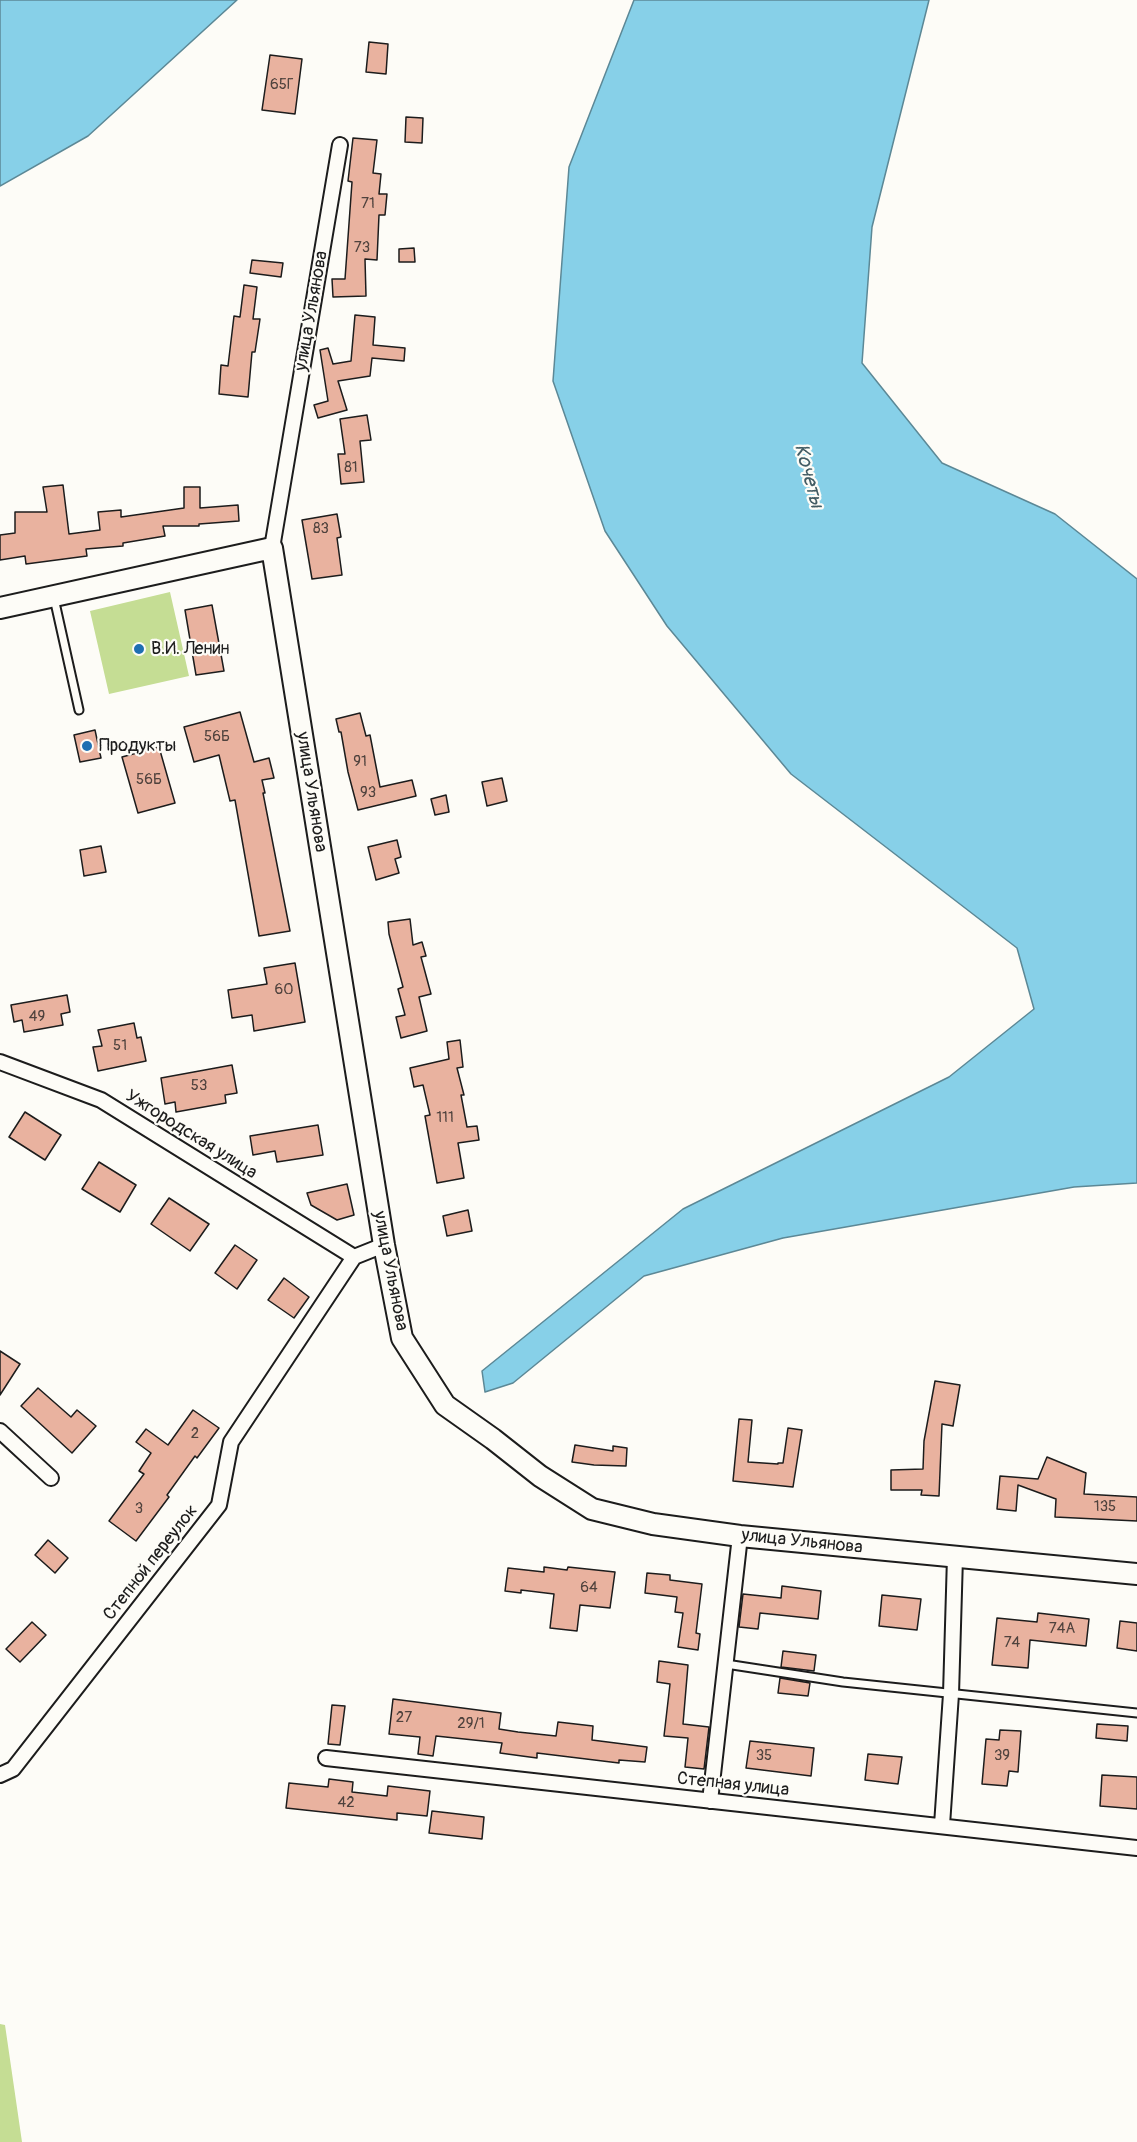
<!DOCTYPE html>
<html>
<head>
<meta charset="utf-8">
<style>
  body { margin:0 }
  canvas { display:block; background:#fdfcf7 }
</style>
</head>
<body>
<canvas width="1137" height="2142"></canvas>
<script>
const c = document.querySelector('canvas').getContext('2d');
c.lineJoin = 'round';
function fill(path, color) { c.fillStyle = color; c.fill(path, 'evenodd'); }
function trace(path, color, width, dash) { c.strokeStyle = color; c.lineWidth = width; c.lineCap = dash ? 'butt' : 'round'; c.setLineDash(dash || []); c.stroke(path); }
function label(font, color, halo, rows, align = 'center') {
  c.font = font + ' Pangolin,sans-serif'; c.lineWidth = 4.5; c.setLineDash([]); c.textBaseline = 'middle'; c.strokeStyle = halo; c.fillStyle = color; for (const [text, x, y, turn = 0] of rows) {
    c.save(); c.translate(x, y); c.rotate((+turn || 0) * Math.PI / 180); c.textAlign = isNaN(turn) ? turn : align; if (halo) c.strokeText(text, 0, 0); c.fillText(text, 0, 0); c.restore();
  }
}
fill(new Path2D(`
  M170 592 189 676 109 694 90 611Z
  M0 2024 5 2025 22 2142H0Z`), '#c5dd94');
const water = new Path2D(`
  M0 0H237L88 136 0 186Z
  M634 0H929L872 227 862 363 942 463 1055 514 1137 579V1183L1074 1187 783 1238 644 1276 513 1383 485 1392 482 1371 683 1209 949 1077 1034 1009 1017 948 791 774 667 626 605 531 553 381 569 167Z`);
fill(water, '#87d0e8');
trace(water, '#5c8896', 1.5);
const building = new Path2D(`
  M369 42 388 44 386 74 366 72Z
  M270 55 302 59 295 114 262 110Z
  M406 117 423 118 422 143 405 142Z
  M353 138 377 140 373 173 381 174 379 194H387L385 215H379L377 260 365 259 366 296 333 297 332 279H345L352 182 348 181Z
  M414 248 415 262H399V249Z
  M252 260 283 263 281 277 250 273Z
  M244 285 257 287 253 319H260L255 352H252L248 397 219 394 221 365 228 366 234 316 240 317Z
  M355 315 375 317 373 345 405 348 404 361 372 358 370 376 338 381 347 410 318 418 314 405 328 401 320 350 328 348 333 364 351 361Z
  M367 415 371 440 360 441 364 482 341 484 338 454H345L340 419Z
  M63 485 69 534 100 530 98 512 121 510V517L184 508V487H200V508L238 505 239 521 199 524V526H163L165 536 123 543V546L86 549 87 556 26 564 25 556 0 560V535L15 533V512H47L43 487Z
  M337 514 341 537 337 538 342 575 312 579 302 520Z
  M212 605 224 671 196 675 185 610Z
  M240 712 254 762 269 758 274 778 262 780 265 793H263L290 931 259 936 235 800 230 801 219 755 194 762 184 727Z
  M360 713 366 736 370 735 380 787 412 780 416 796 358 810 348 772 341 732H339L336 719Z
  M95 730 101 758 80 762 74 735Z
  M159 747 175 803 138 813 122 757Z
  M502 778 507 801 487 806 482 782Z
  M446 795 449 812 435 815 431 799Z
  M397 840 401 857 395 859 399 873 376 880 368 847Z
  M101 846 106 872 84 876 80 850Z
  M410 919 413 945 422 942 426 956 421 957 431 994 419 997 427 1031 401 1038 396 1017 405 1015 398 989 403 987 389 934 388 922Z
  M295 963 305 1022 254 1031 252 1015 232 1018 228 990 267 984 264 968Z
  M67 995 70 1012 61 1014 63 1025 24 1032 22 1020 14 1022 11 1005Z
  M134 1023 137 1038 141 1037 146 1061 98 1071 93 1047 102 1046 98 1030Z
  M460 1040 463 1067 457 1068 464 1095H461L467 1127 477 1126 479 1140 458 1143 464 1178 437 1183 425 1116 430 1115 423 1085 414 1087 410 1068 449 1059 447 1042Z
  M232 1065 237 1093 225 1095 226 1103 176 1112 175 1102 165 1104 161 1078Z
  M25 1112 61 1135 45 1160 9 1137Z
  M318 1125 323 1155 277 1162 275 1151 253 1155 250 1136Z
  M99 1162 136 1185 120 1212 82 1189Z
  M347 1184 354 1215 337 1220 311 1205 307 1193Z
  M169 1198 209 1224 190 1251 151 1224Z
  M468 1210 472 1231 447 1236 443 1216Z
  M235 1245 257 1260 237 1289 215 1273Z
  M284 1278 309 1297 294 1318 268 1300Z
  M0 1351 20 1364 0 1395Z
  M935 1381 960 1385 953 1426 942 1424 939 1496 921 1495 922 1490H891V1470L923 1469 924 1441Z
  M38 1388 71 1417 77 1410 96 1426 72 1453 21 1406Z
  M193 1410 219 1428 197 1458 195 1456 167 1495 169 1497 136 1541 109 1521 144 1474 139 1471 151 1453 136 1442 146 1429 168 1445Z
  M739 1419 752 1420 748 1462 778 1464V1463H783L788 1428 802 1430 793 1487 733 1481Z
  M575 1445 613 1451V1446L627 1448 626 1466 594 1465 572 1462Z
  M1047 1457 1086 1473 1084 1494 1137 1497V1521L1055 1517 1056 1499 1018 1485 1016 1511 997 1509 1000 1476 1038 1479Z
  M48 1540 68 1558 55 1573 35 1555Z
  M544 1567 567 1570 568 1567 615 1572 610 1608 580 1605 577 1631 550 1628 554 1594 521 1590V1593L505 1591 508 1568 544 1572Z
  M647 1573 670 1575V1580L702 1584 696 1633 700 1634 698 1650 678 1647 683 1613 675 1612 677 1597 645 1593Z
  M782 1586 821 1591 818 1619 760 1613 758 1629 739 1627 743 1594 781 1598Z
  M882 1595 921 1599 917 1630 879 1626Z
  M1038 1613 1089 1619 1086 1646 1030 1640 1028 1668 992 1665 997 1618 1037 1622Z
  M1120 1621 1137 1623V1651L1117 1648Z
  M32 1622 46 1635 20 1662 6 1649Z
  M783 1651 816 1655 814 1671 781 1667Z
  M659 1661 688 1665 683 1724 709 1727 704 1769 685 1767 688 1738 664 1736 670 1684 657 1682Z
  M780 1678 810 1683 808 1696 778 1693Z
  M393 1699 501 1713 499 1729 518 1732 556 1736 558 1722 593 1726 592 1740 647 1747 645 1762 619 1760V1763L537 1753V1758L522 1756 500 1753 502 1743 436 1736 433 1756 418 1754 420 1737 389 1734Z
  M332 1705 345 1706 340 1745 328 1744Z
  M1097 1724 1128 1726 1127 1741 1096 1738Z
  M1000 1730 1021 1731 1018 1772 1009 1771 1007 1786 982 1784 986 1739 999 1740Z
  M750 1741 814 1748 811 1776 746 1768Z
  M868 1754 902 1757 898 1784 865 1780Z
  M1102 1775 1137 1777V1809L1100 1806Z
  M329 1779 353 1782 352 1792 387 1796 388 1786 430 1791 427 1816 397 1813V1820L286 1808 289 1783 328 1787Z
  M432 1811 484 1817 482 1839 429 1833Z`);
fill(building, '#e9b29f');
trace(building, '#1c1c1c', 1.5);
const lane = new Path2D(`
  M54 598 79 710
  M726 1664 843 1682 1137 1713`);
const street = new Path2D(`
  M272 548 340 145
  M0 1062 101 1100 354 1257
  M0 1431 51 1478
  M326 1758 1137 1848
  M0 1775 13 1769 219 1505 231 1442 354 1257 384 1245
  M710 1801 740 1536
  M942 1825 951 1694 955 1557`);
const secondary = new Path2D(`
  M0 608 272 548 384 1245 402 1338 445 1405 493 1439 540 1476 592 1509 653 1524 740 1536 1137 1574`);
trace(lane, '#1c1c1c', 11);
trace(street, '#1c1c1c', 18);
trace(secondary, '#1c1c1c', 24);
trace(lane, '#fdfcf7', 7);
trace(street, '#fdfcf7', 14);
trace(secondary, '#fdfcf7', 20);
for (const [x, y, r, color] of [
  [139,649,6,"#1f6fb2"],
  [87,746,6,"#1f6fb2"]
]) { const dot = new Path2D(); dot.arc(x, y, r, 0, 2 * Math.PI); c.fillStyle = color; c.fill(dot); trace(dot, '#fdfcf7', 2); }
label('15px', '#4f423d', null, [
  ["65Г",282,85],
  ["71",368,204],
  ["73",362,248],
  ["81",351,468],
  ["83",321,529],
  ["56Б",217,737],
  ["91",360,762],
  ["56Б",149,780],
  ["93",368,793],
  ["60",284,990],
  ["49",37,1017],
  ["51",120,1046],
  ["53",199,1086],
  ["111",445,1118],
  ["2",195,1434],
  ["135",1105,1507],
  ["3",139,1509],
  ["64",589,1588],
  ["74А",1062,1629],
  ["74",1012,1643],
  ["27",404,1718],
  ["29/1",471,1724],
  ["35",764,1756],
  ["39",1002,1756],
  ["42",346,1803]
]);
label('18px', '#1c1c1c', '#fdfcf7', [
  ["улица Ульянова",312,311,-80],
  ["улица Ульянова",311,792,81],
  ["Ужгородская улица",191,1135,32],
  ["улица Ульянова",390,1271,79],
  ["улица Ульянова",802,1542,6],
  ["Степной переулок",151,1563,-52],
  ["Степная улица",733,1785,6]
]);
label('18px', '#1c1c1c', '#fdfcf7', [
  ["В.И. Ленин",151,649],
  ["Продукты",99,746]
], 'left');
label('italic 20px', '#415b63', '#fdfcf7', [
  ["Кочеты",808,476,75]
]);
</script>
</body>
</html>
